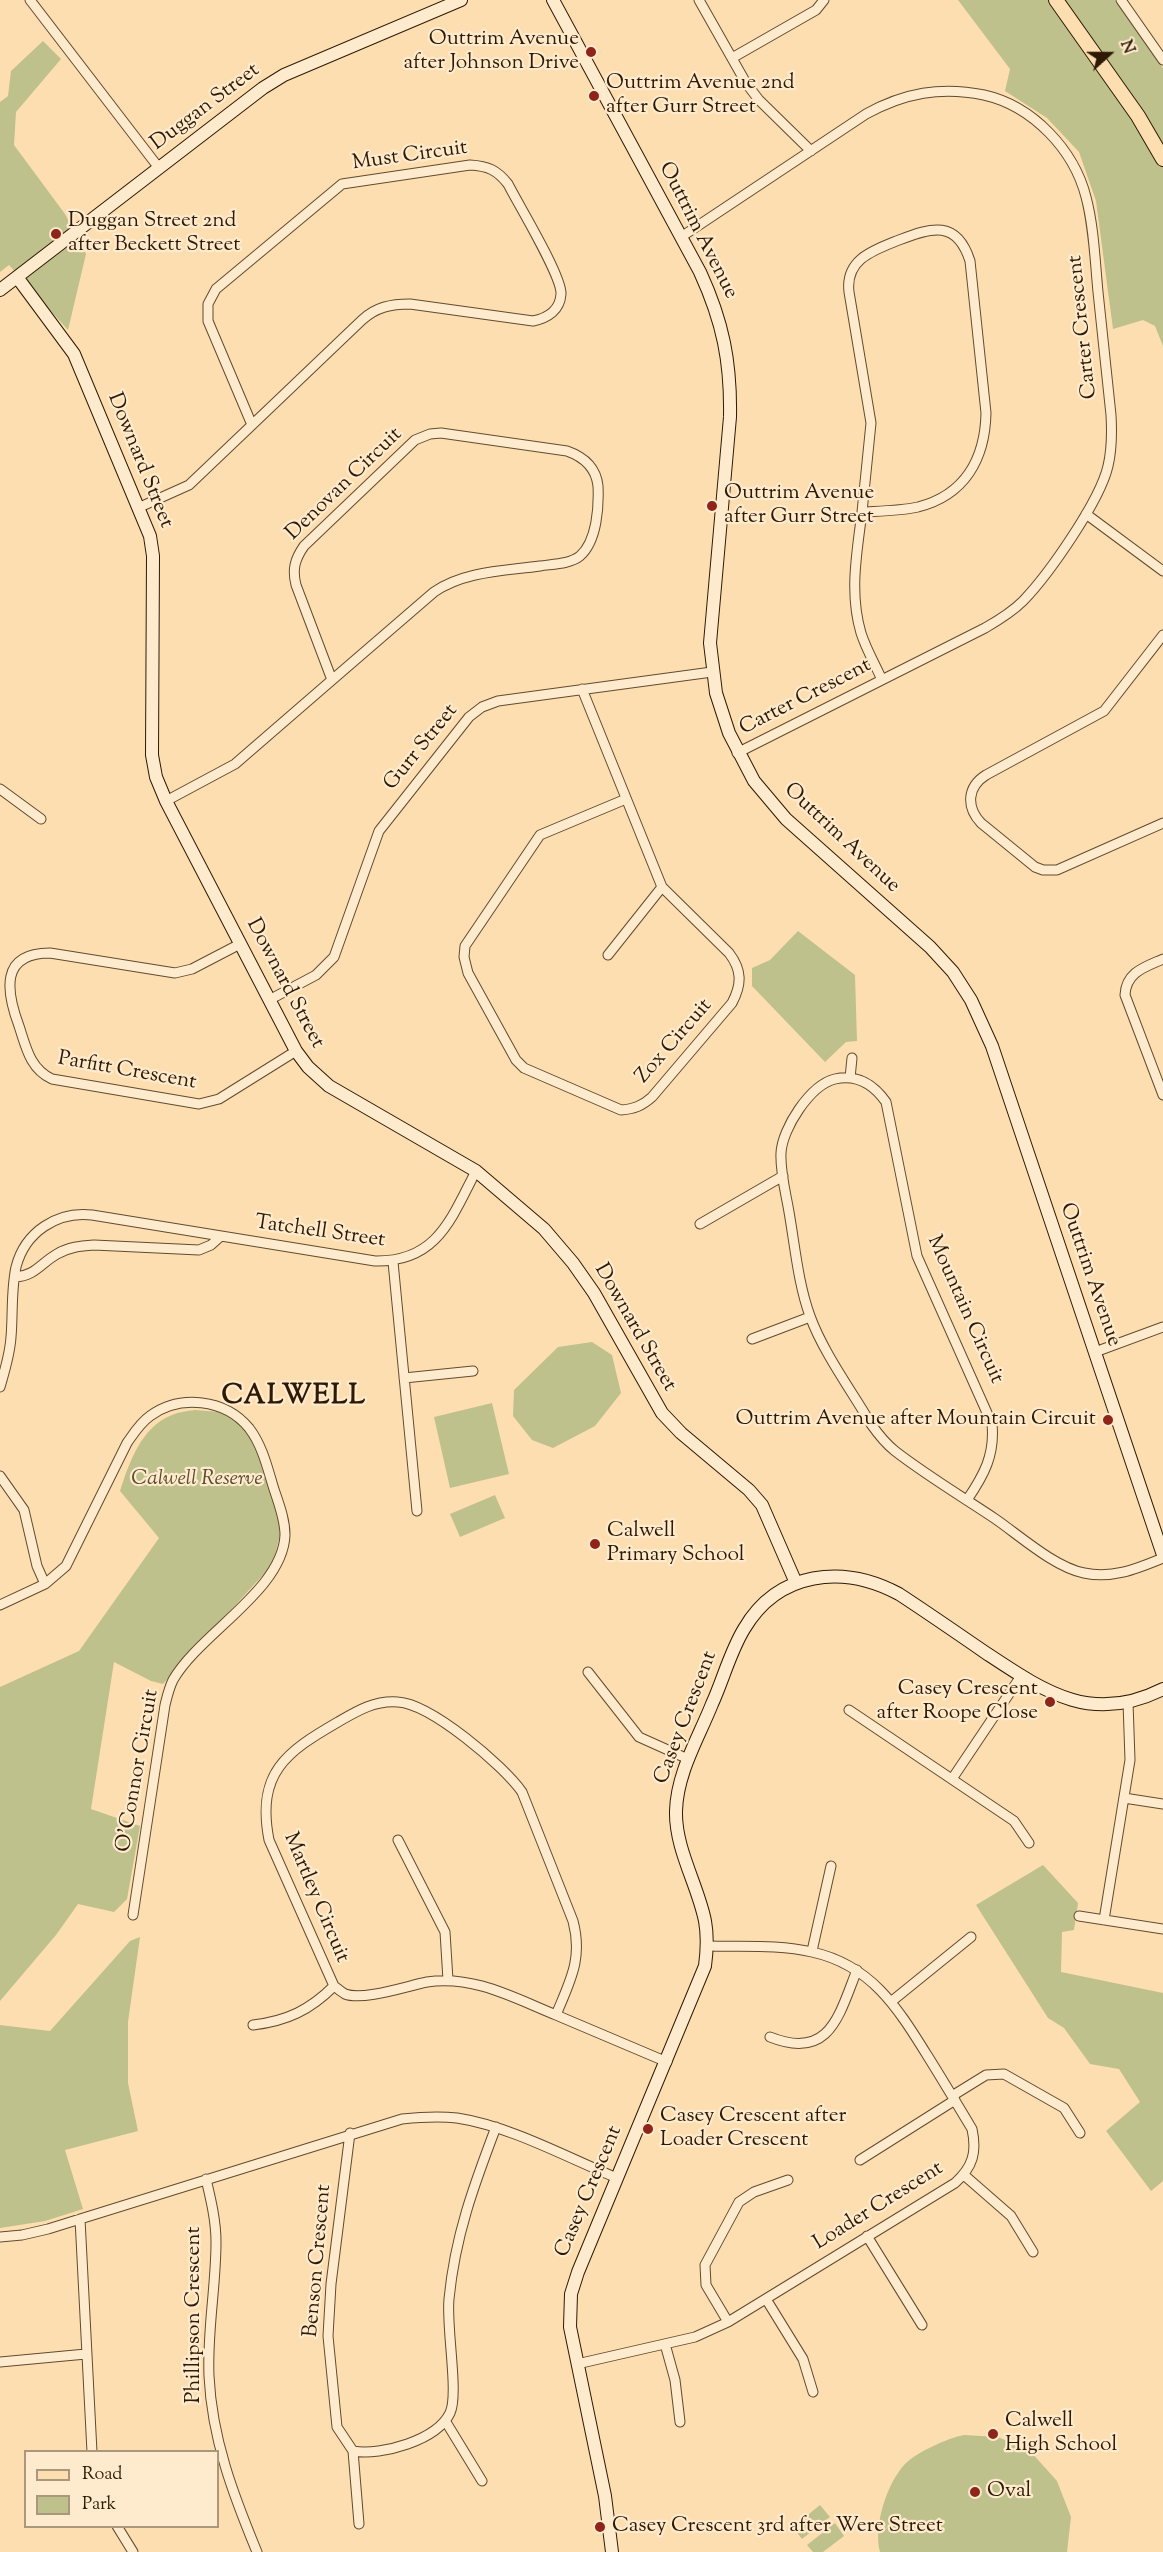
<!DOCTYPE html>
<html>
<head>
<meta charset="utf-8">
<style>
  body { margin:0 }
  #map { position:relative; width:1163px; height:2552px; overflow:hidden; background:#fddeb0; font-family:"Sorts Mill Goudy",serif }
  canvas { display:block }
  .legend { position:absolute; left:24px; top:2450px; width:195px; height:78px; box-sizing:border-box; background:#feeacc; border:2px solid #ab977c; margin:0; padding:8px 10px; list-style:none; font-size:18px; color:#2e1a04 }
  .legend li { display:flex; align-items:center; gap:12px; height:30px }
  .legend b { width:30px; border:2px solid #ab977c }
  .north { position:absolute; left:1079px; top:24px; width:60px; height:60px; -webkit-text-stroke:4px #feeacc; paint-order:stroke; rotate:69deg; font-size:16px; font-weight:700; line-height:24px; text-align:center; color:#2e1a04 }
  .north::after { content:''; display:block; margin:auto; width:21px; height:27px; background:#2e1a04; clip-path:polygon(50% 0,100% 100%,50% 72%,0 100%) }
</style>
</head>
<body>
<div id="map">
<canvas width="1163" height="2552"></canvas>
<ul class="legend">
<li><b style="height:8px;background:#fddeb0"></b>Road</li>
<li><b style="height:16px;background:#bfc18c"></b>Park</li>
</ul>
<div class="north">N</div>
</div>
<script>
const c = document.querySelector('canvas').getContext('2d');
c.lineJoin = 'round';
function fill(path, color) { c.fillStyle = color; c.fill(path, 'evenodd'); }
function trace(path, color, width, dash) { c.strokeStyle = color; c.lineWidth = width; c.lineCap = dash ? 'butt' : 'round'; c.setLineDash(dash || []); c.stroke(path); }
function label(font, color, halo, rows, align = 'center') {
  c.font = font + ' "Sorts Mill Goudy",serif'; c.lineWidth = 4.5; c.setLineDash([]); c.textBaseline = 'middle'; c.strokeStyle = halo; c.fillStyle = color; for (const [text, x, y, turn = 0] of rows) {
    c.save(); c.translate(x, y); c.rotate((+turn || 0) * Math.PI / 180); c.textAlign = isNaN(turn) ? turn : align; if (halo) c.strokeText(text, 0, 0); c.fillText(text, 0, 0); c.restore();
  }
}
fill(new Path2D(`
  M958 0H1115L1163 68V346L1155 326 1143 320 1113 329 1096 201 1079 152 1047 118 1005 91 1010 69Z
  M43 41 61 59 16 112 14 145 65 214 86 254 68 330 9 265 0 272V102L8 96 11 71Z
  M798 931 855 975 857 1041 846 1042 825 1062 752 986V968L770 960Z
  M592 1342 612 1355 621 1393 595 1426 553 1448 532 1440 513 1416 514 1390 558 1347Z
  M492 1403 509 1474 450 1488 434 1417Z
  M195 1410 220 1412 244 1427 257 1450 282 1527 273 1564 163 1684 151 1681 114 1662 91 1809 140 1826 127 1899 114 1912 78 1904 56 1935 0 2001V1687L79 1651 159 1538 120 1491C129 1463 141 1427 172 1415 179 1412 187 1411 195 1410Z
  M495 1495 505 1518 460 1537 450 1514Z
  M1043 1865 1078 1903 1074 1930 1062 1932 1061 1972 1163 1993V2181L1151 2191 1106 2131 1140 2102 1119 2069 1090 2064 1064 2028 1048 2018 976 1905Z
  M140 1937 128 2022V2083L138 2131 65 2150 83 2209 45 2221 0 2228V2025L50 2031 130 1941Z
  M964 2435 998 2437 1031 2452 1057 2481 1071 2517 1067 2552H880C873 2526 887 2483 905 2464 917 2452 948 2438 964 2435Z
  M820 2505 830 2517 802 2539 793 2527Z
  M835 2523 844 2536 823 2552H813L807 2545Z`), '#bfc18c');
const street = new Path2D(`
  M30 0 159 168
  M699 0 746 83 759 100 811 151
  M1121 0 1163 60
  M732 58 816 10 824 0
  M681 237 866 114C904 93 941 86 984 95 1033 106 1074 150 1086 197 1094 227 1095 261 1098 292 1102 333 1107 374 1111 415 1112 432 1112 449 1108 466 1100 501 1049 574 1023 601 1012 612 999 620 985 628L737 753
  M140 507 189 485 252 425 208 321V304L216 289 342 184 470 165C488 166 497 170 508 184 518 204 562 276 561 294 560 310 548 318 533 321L410 304C391 304 376 307 362 320L252 425
  M862 512 871 423 849 292C845 259 874 250 899 240 932 227 957 220 970 261L986 413C985 459 965 495 918 507 900 511 880 511 862 512 857 552 849 593 861 633 866 649 875 664 882 680
  M1086 514 1163 571
  M1163 635 1104 711 986 775C967 787 966 807 981 823L1035 867 1043 870H1057L1163 823
  M582 689 662 887 729 953C742 970 742 984 732 1003L652 1097C642 1106 634 1109 621 1110L524 1068 516 1060 468 973 464 957 465 946 540 835 626 799
  M0 789 41 819
  M166 801 235 764 332 680 296 585C292 569 295 559 304 546L415 440 430 434 441 433 567 451C584 457 596 467 598 486 599 507 597 541 580 556 570 564 553 564 540 566 504 571 465 571 434 592L332 680
  M240 944 192 969 175 973 50 953C0 953 6 991 19 1026 26 1047 30 1069 52 1079L199 1104 219 1099 296 1051
  M608 955 662 887
  M1163 959C1145 967 1126 972 1125 995L1163 1095
  M269 1000 316 975 334 957 379 831 469 717 482 707 498 701 712 672
  M850 1078 852 1058
  M700 1224 783 1176
  M393 1262 417 1511
  M15 1277C35 1276 41 1263 57 1254 69 1247 80 1246 94 1245L199 1250 211 1245 221 1236
  M752 1339 810 1317
  M1095 1352 1163 1327
  M404 1378 473 1371
  M0 1387C5 1370 10 1354 11 1337 13 1314 11 1290 16 1267 25 1232 57 1211 92 1215L375 1261C437 1262 451 1219 476 1171
  M0 1476 24 1510 37 1566 45 1584
  M967 1500C984 1475 995 1455 992 1424L917 1256 886 1102C874 1085 857 1074 835 1079 810 1085 782 1129 781 1153 780 1172 786 1194 789 1212 795 1246 798 1283 810 1316 823 1352 851 1390 871 1424 878 1434 885 1443 895 1451 926 1475 961 1496 994 1518 1019 1535 1054 1567 1084 1573 1113 1579 1136 1569 1163 1558
  M0 1605 45 1584 66 1566 127 1443C134 1433 140 1423 150 1416 180 1394 225 1399 249 1428 262 1445 267 1466 273 1486 278 1502 285 1518 285 1535 283 1590 200 1633 173 1680 169 1688 167 1697 165 1705L133 1915
  M588 1672 639 1737 688 1759
  M849 1710 1014 1821 1029 1843
  M952 1779 1021 1676
  M1124 1798 1163 1804
  M398 1840 445 1932 448 1980
  M1079 1916 1163 1929
  M1104 1920 1130 1760 1128 1702
  M812 1951 831 1866
  M892 2001 971 1937
  M556 2015C514 1998 474 1975 427 1982 407 1986 363 2001 345 1994 341 1992 337 1988 334 1986L269 1840C256 1773 286 1752 338 1722 357 1711 375 1700 398 1702 431 1704 503 1765 522 1792L573 1921C583 1959 570 1981 556 2015L667 2062
  M253 2025C287 2021 310 2010 334 1986
  M770 2037C830 2061 839 2015 857 1970
  M952 2096 986 2075 1004 2074 1064 2108 1080 2133
  M350 2133 331 2284 328 2336 337 2427 353 2451C382 2456 437 2440 450 2413 459 2394 446 2327 449 2299 455 2236 474 2185 496 2127
  M860 2160 955 2100
  M964 2175 1011 2216 1033 2252
  M206 2179C211 2200 216 2221 216 2242 216 2287 207 2331 209 2376 212 2439 233 2494 257 2552
  M80 2219 92 2452
  M867 2236 922 2325
  M0 2237 22 2235 48 2229 402 2119C421 2117 439 2116 457 2118 510 2126 568 2158 617 2178
  M766 2299 803 2359 813 2392
  M728 2322 706 2285 705 2265 739 2202 754 2192 788 2180
  M665 2344 675 2380 680 2422
  M0 2362 86 2354
  M577 2364 695 2337 728 2322 955 2183C973 2167 977 2152 972 2129 957 2104 942 2079 927 2055 897 2007 871 1965 812 1952 779 1944 742 1947 708 1946
  M446 2422 482 2481
  M353 2451 359 2524
  M117 2526 133 2552`);
const secondary = new Path2D(`
  M553 0 700 272C723 322 731 362 730 417L710 643 716 693 729 733 754 781 786 819 930 947 953 972 971 1000 992 1046 1163 1555
  M17 277 74 354 150 536 153 556 152 755 156 777 166 801 296 1051 308 1067 329 1086 476 1171 544 1229 573 1263 594 1293 662 1413 681 1433 749 1490 762 1505 796 1583
  M0 290 263 88 284 75 461 0
  M612 2552 605 2496 570 2327 571 2294 578 2272 705 1966C707 1951 708 1937 705 1921 698 1885 675 1849 676 1811 677 1773 698 1739 712 1704 723 1680 730 1652 744 1629 778 1571 843 1564 899 1594 928 1613 957 1633 986 1653 1045 1692 1092 1725 1163 1689`);
const primary = new Path2D(`
  M1056 0 1138 116 1163 159`);
trace(street, '#624b2f', 11);
trace(secondary, '#2e1a04', 14);
trace(primary, '#2e1a04', 16);
trace(street, '#feeacc', 9);
trace(secondary, '#feeacc', 12);
trace(primary, '#fddeb0', 14);
for (const [x, y, r, color] of [
  [591,52,6,"#8f2418"],
  [594,96,6,"#8f2418"],
  [56,234,6,"#8f2418"],
  [712,506,6,"#8f2418"],
  [1108,1420,6,"#8f2418"],
  [595,1544,6,"#8f2418"],
  [1050,1702,6,"#8f2418"],
  [648,2129,6,"#8f2418"],
  [993,2434,6,"#8f2418"],
  [975,2492,6,"#8f2418"],
  [600,2527,6,"#8f2418"]
]) { const dot = new Path2D(); dot.arc(x, y, r, 0, 2 * Math.PI); c.fillStyle = color; c.fill(dot); trace(dot, '#feeacc', 2); }
label('21px', '#2e1a04', '#feeacc', [
  ["Outtrim Avenue",579,40,"right"],
  ["after Johnson Drive",579,64,"right"],
  ["Outtrim Avenue 2nd",606,84],
  ["after Gurr Street",606,108],
  ["Duggan Street 2nd",68,222],
  ["after Beckett Street",68,246],
  ["Outtrim Avenue",724,494],
  ["after Gurr Street",724,518],
  ["Outtrim Avenue after Mountain Circuit",1096,1420,"right"],
  ["Calwell",607,1532],
  ["Primary School",607,1556],
  ["Casey Crescent",1038,1690,"right"],
  ["after Roope Close",1038,1714,"right"],
  ["Casey Crescent after",660,2117],
  ["Loader Crescent",660,2141],
  ["Calwell",1005,2422],
  ["High School",1005,2446],
  ["Oval",987,2492],
  ["Casey Crescent 3rd after Were Street",612,2527]
], 'left');
label('21px', '#2e1a04', '#feeacc', [
  ["Duggan Street",206,108,-37],
  ["Must Circuit",410,157,-8],
  ["Outtrim Avenue",697,231,63],
  ["Carter Crescent",1084,327,-96],
  ["Downard Street",139,461,68],
  ["Denovan Circuit",345,485,-44],
  ["Carter Crescent",806,698,-27],
  ["Gurr Street",422,748,-51],
  ["Outtrim Avenue",841,839,43],
  ["Downard Street",284,984,62],
  ["Zox Circuit",675,1042,-49],
  ["Parfitt Crescent",127,1072,10],
  ["Tatchell Street",320,1233,8],
  ["Outtrim Avenue",1089,1275,71],
  ["Mountain Circuit",964,1310,66],
  ["Downard Street",634,1328,60],
  ["Casey Crescent",687,1718,-69],
  ["O'Connor Circuit",139,1771,-80],
  ["Martley Circuit",315,1898,67],
  ["Casey Crescent",590,2192,-67],
  ["Loader Crescent",879,2207,-32],
  ["Benson Crescent",319,2261,-85],
  ["Phillipson Crescent",195,2315,-90]
]);
label('italic 21px', '#5a4c2d', '#feeacc', [
  ["Calwell Reserve",197,1480]
]);
c.letterSpacing = '1.5px';
label('bold 27px', '#2e1a04', '#feeacc', [
  ["CALWELL",294,1398]
]);
c.letterSpacing = '0px';
</script>
</body>
</html>
